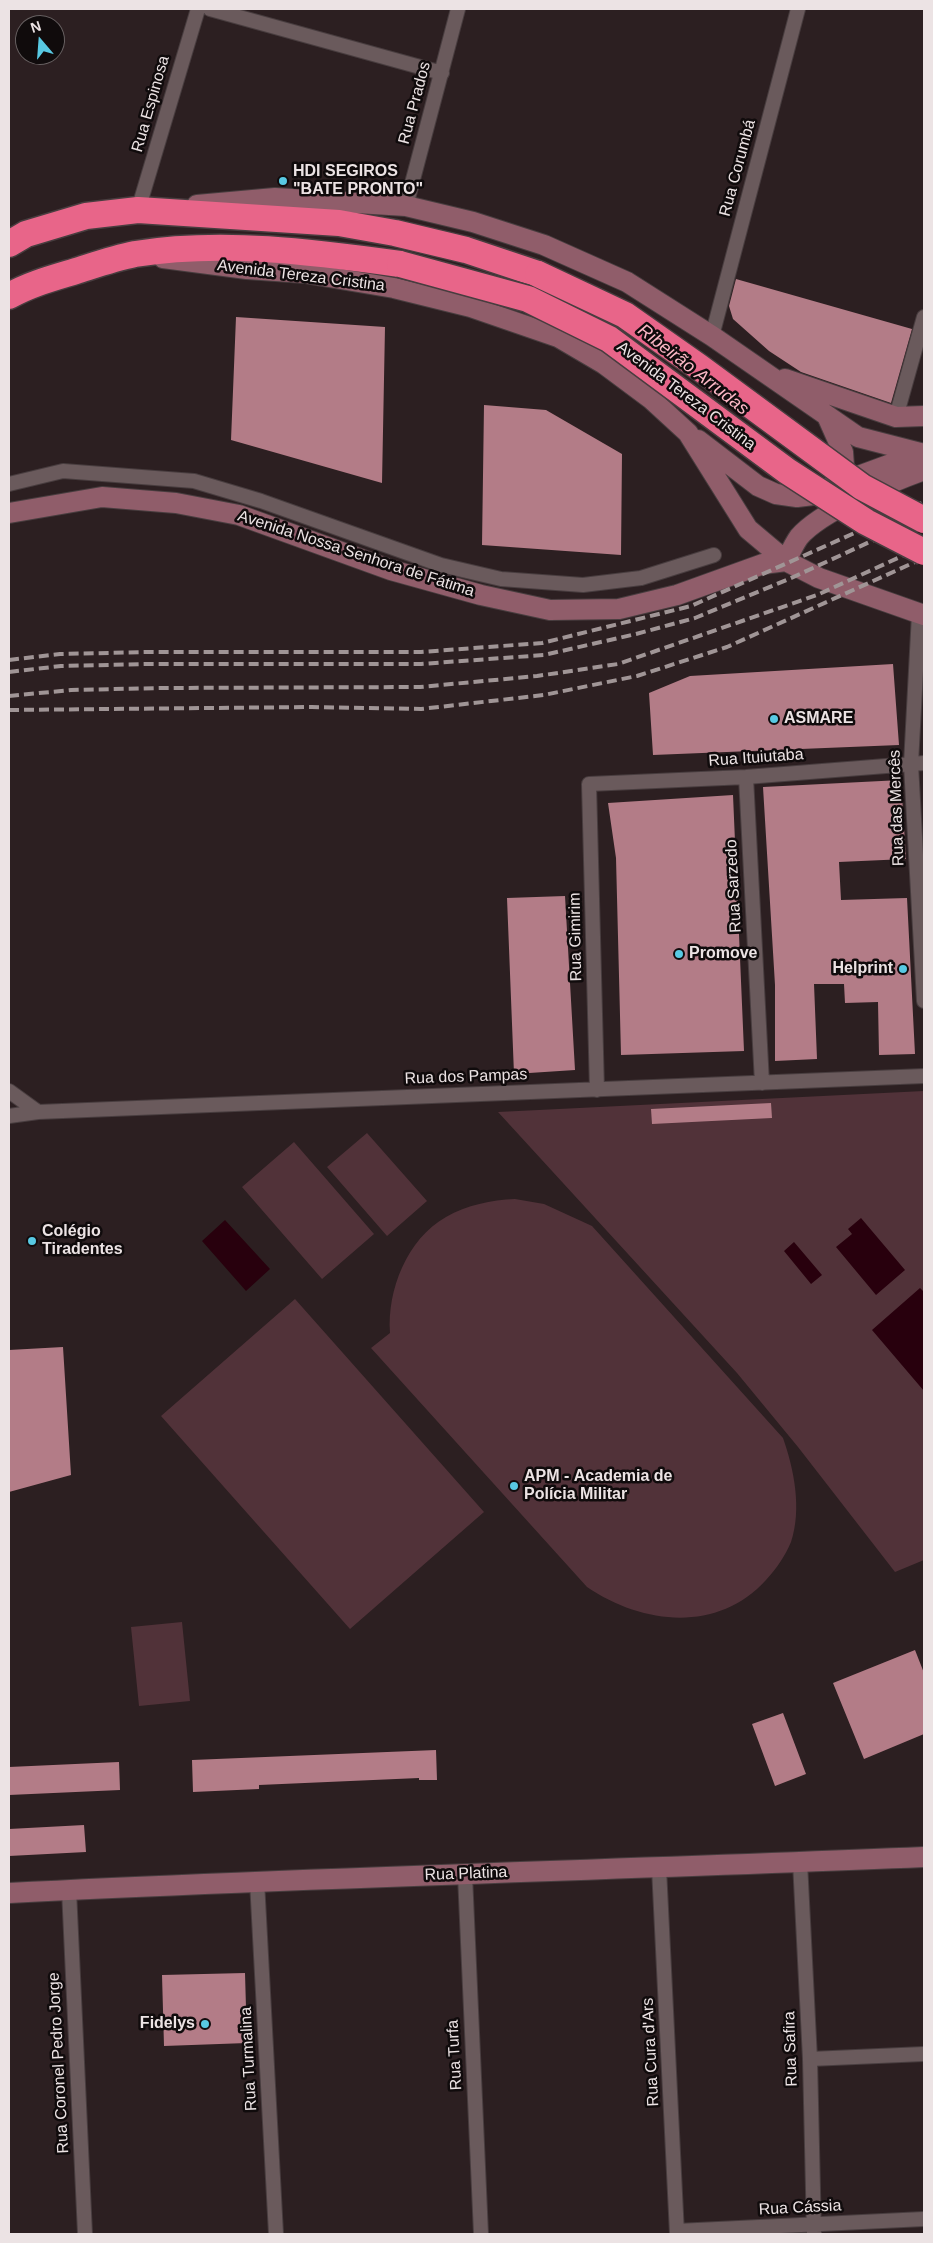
<!DOCTYPE html>
<html>
<head>
<meta charset="utf-8">
<style>
  body { margin:0 }
  #map { position:relative; width:933px; height:2243px; overflow:hidden; background:#2c1f21; font-family:Helvetica,sans-serif }
  canvas { display:block }
  .frame { position:absolute; inset:0; border:10px solid #ece3e4; pointer-events:none }
  .north { position:absolute; left:15px; top:15px; width:50px; height:50px; box-sizing:border-box; background:#100b0c; border:1px solid #686162; border-radius:50%; rotate:342deg; font-size:14px; font-weight:700; line-height:20px; text-align:center; color:#ece3e4 }
  .north::after { content:''; display:block; margin:auto; width:18px; height:22px; background:#58c9e3; clip-path:polygon(50% 0,100% 100%,50% 72%,0 100%) }
</style>
</head>
<body>
<div id="map">
<canvas width="933" height="2243"></canvas>
<div class="frame"></div>
<div class="north">N</div>
</div>
<script>
const c = document.querySelector('canvas').getContext('2d');
c.lineJoin = 'round';
function fill(path, color) { c.fillStyle = color; c.fill(path, 'evenodd'); }
function trace(path, color, width, dash) { c.strokeStyle = color; c.lineWidth = width; c.lineCap = dash ? 'butt' : 'round'; c.setLineDash(dash || []); c.stroke(path); }
function label(font, color, halo, rows, align = 'center') {
  c.font = font + ' Helvetica,sans-serif'; c.lineWidth = 5; c.setLineDash([]); c.textBaseline = 'middle'; c.strokeStyle = halo; c.fillStyle = color; for (const [text, x, y, turn = 0] of rows) {
    c.save(); c.translate(x, y); c.rotate((+turn || 0) * Math.PI / 180); c.textAlign = isNaN(turn) ? turn : align; if (halo) c.strokeText(text, 0, 0); c.fillText(text, 0, 0); c.restore();
  }
}
fill(new Path2D(`
  M924 1091V1560L895 1572 798 1447 737 1373 498 1112Z
  M367 1133 427 1201 387 1236 327 1167Z
  M294 1142 374 1234 322 1279 242 1187Z
  M515 1199 544 1204 592 1226 783 1438C794 1469 802 1509 791 1542 785 1556 777 1568 766 1580 718 1633 643 1625 587 1587L371 1348 390 1333C387 1290 407 1239 446 1217 467 1205 491 1200 515 1199Z
  M295 1299 484 1512 350 1629 161 1416Z
  M182 1622 190 1701 139 1706 131 1627Z`), '#513239');
fill(new Path2D(`
  M861 1218 905 1270 876 1295 836 1247 852 1234 848 1229Z
  M225 1220 270 1269 246 1291 202 1241Z
  M794 1242 822 1275 811 1284 784 1251Z
  M920 1288 924 1292V1391L872 1330Z`), '#28000d');
fill(new Path2D(`
  M736 279 912 329 891 403 801 372 769 351 733 319 729 306Z
  M236 317 385 327 382 483 231 440Z
  M484 405 546 410 622 454 621 555 482 545Z
  M893 664 899 745 653 755 649 693 690 676Z
  M901 780 906 859 839 862 841 900 907 898 915 1054 879 1055 878 1002 845 1003 844 984H814L817 1059 775 1061V985L763 787Z
  M733 795 744 1051 621 1055 616 858 608 803Z
  M565 896 575 1070 514 1074 507 898Z
  M771 1103 772 1118 652 1124 651 1109Z
  M63 1347 71 1475 9 1492V1350Z
  M915 1650 924 1673V1734L864 1759 833 1683Z
  M783 1713 806 1774 775 1786 752 1724Z
  M436 1750 437 1780H419V1778L259 1785V1789L193 1792 192 1760Z
  M119 1762 120 1790 9 1795V1767Z
  M84 1825 86 1852 9 1856V1829Z
  M245 1973 247 2043 164 2046 162 1975Z`), '#b37c87');
const street = new Path2D(`
  M210 9 442 73
  M406 206 458 9
  M138 210 198 9
  M712 336 798 9
  M896 417 924 317
  M9 484 63 471 194 481 261 501 441 565 501 579 583 585 641 578 714 555
  M919 614 911 764 924 1001
  M746 777 762 1083
  M597 1090 589 784 746 777 924 763
  M9 1091 38 1112
  M9 1116 38 1112 924 1076
  M800 1862 810 2059 814 2234
  M659 1868 677 2234
  M465 1875 481 2234
  M257 1881 276 2234
  M69 1890 85 2234
  M810 2059 924 2054
  M677 2231 924 2219`);
const secondary = new Path2D(`
  M197 205 275 198 406 206 473 222 544 245 627 282 712 336 858 437 924 454
  M163 258 247 269 305 273 394 288 471 307 558 337 604 364 651 399 688 433 748 529 786 561 819 578 924 615
  M785 379 896 417 924 416
  M827 416 843 452 845 481
  M698 440 758 486 776 494 797 497 813 495 845 481 921 453
  M9 513 102 497 176 503 239 515 391 570 481 595 550 610 619 609 677 595 763 564 786 561C790 553 794 544 799 537 821 511 891 482 924 470
  M9 1893C314 1877 619 1870 924 1857`);
const highway = new Path2D(`
  M9 244 26 234 86 216 138 210 339 223 395 233 466 250 538 274
  M9 296C30 284 53 278 76 271 95 265 115 258 135 254 222 240 314 252 400 264`);
trace(street, '#483d3f', 16);
trace(secondary, '#483d3f', 22);
trace(highway, '#483d3f', 29);
trace(street, '#6a5a5c', 14);
trace(secondary, '#905d6a', 20);
trace(highway, '#e86589', 26);
trace(new Path2D(`
  M9 660 60 654 149 652H421L542 643 691 606 924 502
  M9 672 61 666 149 664H421L544 655 636 634 695 618 789 579 924 517
  M9 696 71 690 163 688 420 687 537 676 618 664 817 595 924 546
  M9 710 312 707 421 709 544 695 637 676 727 647 924 558`), '#a09596', 4, [10, 5]);
const highwayBridge = new Path2D(`
  M400 264 528 299 609 339 787 471 866 522 924 552
  M538 274 625 315 699 367 862 487 924 520`);
trace(highwayBridge, '#483d3f', 29, []);
trace(highwayBridge, '#e86589', 26);
for (const [x, y, r, color] of [
  [283,181,5,"#58c9e3"],
  [774,719,5,"#58c9e3"],
  [679,954,5,"#58c9e3"],
  [903,969,5,"#58c9e3"],
  [32,1241,5,"#58c9e3"],
  [514,1486,5,"#58c9e3"],
  [205,2024,5,"#58c9e3"]
]) { const dot = new Path2D(); dot.arc(x, y, r, 0, 2 * Math.PI); c.fillStyle = color; c.fill(dot); trace(dot, '#100b0c', 2); }
label('16px', '#ece3e4', '#100b0c', [
  ["Rua Prados",415,103,-75],
  ["Rua Espinosa",151,104,-74],
  ["Rua Corumbá",738,168,-75],
  ["Avenida Tereza Cristina",301,276,7],
  ["Avenida Tereza Cristina",686,396,37],
  ["Avenida Nossa Senhora de Fátima",356,554,18],
  ["Rua Ituiutaba",756,758,-4],
  ["Rua das Mercês",897,808,-92],
  ["Rua Sarzedo",734,886,-93],
  ["Rua Gimirim",576,937,-91],
  ["Rua dos Pampas",466,1077,-2],
  ["Rua Platina",466,1874,-2],
  ["Rua Safira",791,2049,-92],
  ["Rua Cura d'Ars",651,2052,-93],
  ["Rua Turfa",455,2055,-93],
  ["Rua Turmalina",249,2059,-93],
  ["Rua Coronel Pedro Jorge",59,2063,-93],
  ["Rua Cássia",800,2208,-3]
]);
label('bold 16px', '#ece3e4', '#100b0c', [
  ["HDI SEGIROS",293,172],
  ["\"BATE PRONTO\"",293,190],
  ["ASMARE",784,719],
  ["Promove",689,954],
  ["Helprint",893,969,"right"],
  ["Colégio",42,1232],
  ["Tiradentes",42,1250],
  ["APM - Academia de",524,1477],
  ["Polícia Militar",524,1495],
  ["Fidelys",195,2024,"right"]
], 'left');
label('italic 18px', '#fcb8c6', '#100b0c', [
  ["Ribeirão Arrudas",693,370,38]
]);
</script>
</body>
</html>
